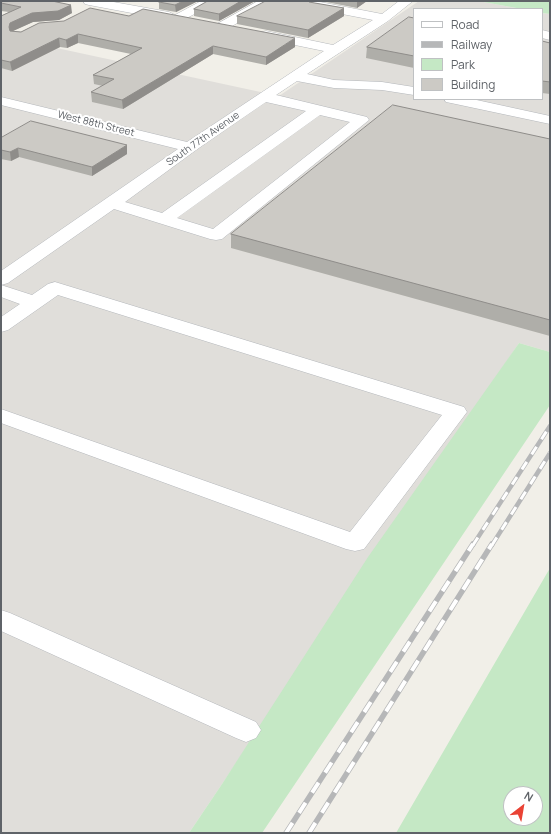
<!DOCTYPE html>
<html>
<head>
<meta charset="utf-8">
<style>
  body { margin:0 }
  #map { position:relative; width:551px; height:834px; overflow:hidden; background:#f1efe8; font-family:Manrope,sans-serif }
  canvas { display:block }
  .frame { position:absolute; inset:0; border:2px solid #5f6368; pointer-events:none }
  .legend { position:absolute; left:413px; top:8px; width:130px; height:92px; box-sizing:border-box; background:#fff; border:1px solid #bfc1c3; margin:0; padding:5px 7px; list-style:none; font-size:12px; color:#5f6368 }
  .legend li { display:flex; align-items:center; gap:8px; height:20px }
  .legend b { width:20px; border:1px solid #bfc1c3 }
  .north { position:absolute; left:503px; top:786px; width:40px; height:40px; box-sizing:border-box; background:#fff; border:1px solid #bfc1c3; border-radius:50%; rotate:31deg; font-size:11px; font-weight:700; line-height:16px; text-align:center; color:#5f6368 }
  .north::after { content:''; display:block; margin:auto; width:14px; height:18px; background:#ea4335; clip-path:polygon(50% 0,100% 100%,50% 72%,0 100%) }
</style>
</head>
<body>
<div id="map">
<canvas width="551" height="834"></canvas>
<div class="frame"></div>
<ul class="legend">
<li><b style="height:5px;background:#fff"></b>Road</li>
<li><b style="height:5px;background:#b6b7b8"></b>Railway</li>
<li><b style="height:11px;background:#c5e8c5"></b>Park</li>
<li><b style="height:11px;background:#cccac5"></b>Building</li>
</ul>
<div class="north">N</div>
</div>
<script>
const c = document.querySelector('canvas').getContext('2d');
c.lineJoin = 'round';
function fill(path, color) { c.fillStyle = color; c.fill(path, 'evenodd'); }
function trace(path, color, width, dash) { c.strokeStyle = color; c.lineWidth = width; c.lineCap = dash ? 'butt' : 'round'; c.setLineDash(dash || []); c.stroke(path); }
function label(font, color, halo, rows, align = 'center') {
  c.font = font + ' Manrope,sans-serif'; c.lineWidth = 4; c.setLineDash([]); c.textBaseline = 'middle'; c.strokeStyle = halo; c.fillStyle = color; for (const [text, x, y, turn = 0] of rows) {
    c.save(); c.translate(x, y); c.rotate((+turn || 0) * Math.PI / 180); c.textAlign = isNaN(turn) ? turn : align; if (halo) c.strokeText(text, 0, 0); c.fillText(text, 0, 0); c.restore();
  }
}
fill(new Path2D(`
  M419 1H478L522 9H414V99H542V13L550 14V352L519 343 189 833H1V36L279 96Z`), '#e0deda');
fill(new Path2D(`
  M478 1H550V14L542 13V9H522Z
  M519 343 550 352V405L262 833H189L222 784 368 557Z
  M550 568V833H396ZM511 794H535V818H511Z`), '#c5e8c5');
const minor = new Path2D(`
  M83 1H108L169 12 175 15 201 1H216L214 4 179 22 173 19 169 20 89 5 85 4Z
  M258 1H273L271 4 225 30H217L215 27 217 24Z
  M315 1 382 14 399 1H413L388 21 307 74 334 80 382 82 414 87V95L382 90 334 88 297 81 276 95 367 117 369 120 222 239 216 240 210 239 114 209 8 283 1 285V271L178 149 1 105V97L187 142 324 51 261 38 260 35 261 32 266 31 333 45 373 20 311 8 309 5 311 2ZM266 102 306 111 162 213 125 202 196 150ZM320 115 350 122 213 229 177 218Z
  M542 30 550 32V40L542 38Z
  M444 99H472L550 116V124L451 103 446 102Z
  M55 282 464 407 467 412 364 549 355 551 346 549 1 423V409L350 532 442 415 58 295 8 330 1 332V317L20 304 1 297V285L32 295 48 284Z
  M1 610 10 613 256 722 261 730 256 738 246 742 236 738 1 631Z`);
trace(minor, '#b5b8bc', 1);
fill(minor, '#fff');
const railFar1 = new Path2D(`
  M473 545 550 426
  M492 545 550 453`);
const rail = new Path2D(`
  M286 833 473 544
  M309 833 492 544`);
trace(railFar1, '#b6b7b8', 4.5);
trace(rail, '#b6b7b8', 5.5);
trace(railFar1, '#fff', 3, [9]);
trace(rail, '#fff', 4, [12]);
fill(new Path2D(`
  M1 1H62L59 2 72 13 59 20 33 22 12 31 21 32 39 23 295 47 266 65 213 54 123 109 92 102 91 92 103 86 94 84 93 75 131 54 78 43 67 48 60 47 12 71 1 68V16L9 12 1 11Z
  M198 1 176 12 159 9V2Z
  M208 1H255L219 21 194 16V9Z
  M321 1H367L357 8Z
  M309 2 344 8V16L308 38 237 24V16Z
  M414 18V68L366 58 367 47Z
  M542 41 550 43V94L542 93Z
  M1 138 127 154 92 176 19 157 11 161 1 159Z
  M550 139V336L231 248V234Z`), '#afaea9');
fill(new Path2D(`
  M183 1H198L176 12 175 5Z
  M241 1H255L219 21V14Z
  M357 1H367L357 8Z
  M71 5 72 13 59 20 33 22 11 32 10 36 9 27 10 23 32 13Z
  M344 8V16L308 38V30Z
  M78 34V43L67 48 66 40Z
  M59 38 60 47 12 71 10 62Z
  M295 38V47L266 65V57Z
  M213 46V54L123 109 122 100Z
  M127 145V154L92 176V167Z
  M18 148 19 157 11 161 10 152Z`), '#8f8d8a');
const building = new Path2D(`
  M1 1H52L71 5 58 11 32 13 10 23 9 27 10 31 21 32 39 23 64 21 90 8 129 16 143 9 295 38 266 57 213 46 122 100 91 92 114 79 93 75 142 48 78 34 66 40 59 38 10 62 1 60V16L21 7 1 3Z
  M160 1H183L175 5 159 2Z
  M208 1H241L219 14 194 9Z
  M266 1H308L309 2 344 8 308 30 237 16Z
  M409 17 414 18V56L367 47Z
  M542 41 550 43V82L542 81Z
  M393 105 550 139V320L231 234Z
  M31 121 127 145 92 167 18 148 10 152 1 150V138Z`);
fill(building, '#cccac5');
trace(building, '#8f8d8a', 1);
label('10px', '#5f6368', '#fff', [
  ["West 88th Street",96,124,14],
  ["South 77th Avenue",203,139,-35]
]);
</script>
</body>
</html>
